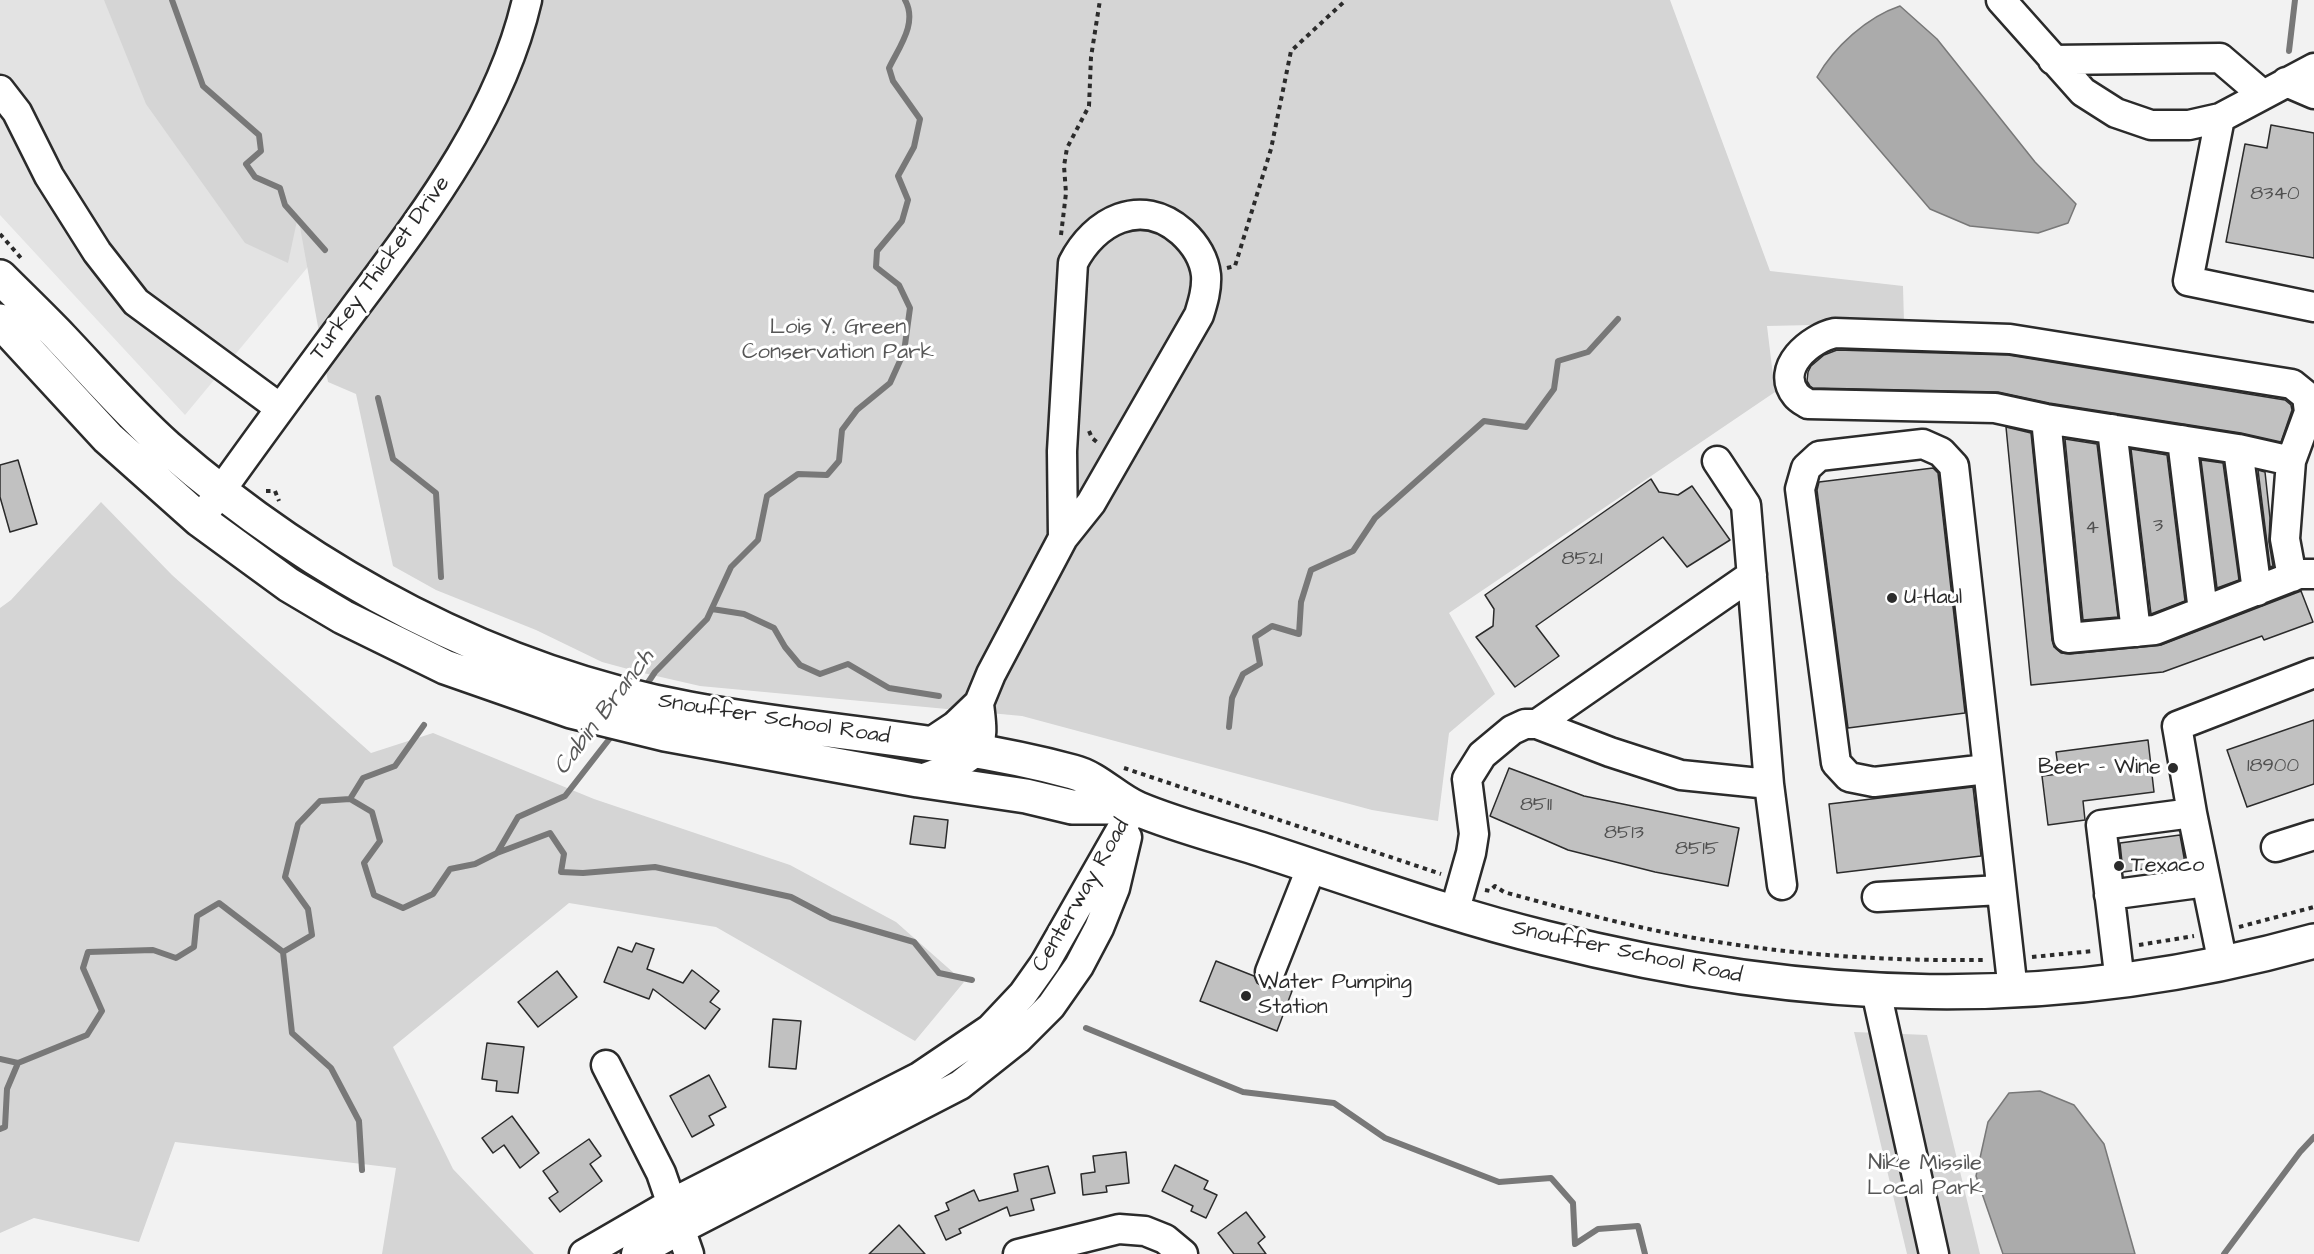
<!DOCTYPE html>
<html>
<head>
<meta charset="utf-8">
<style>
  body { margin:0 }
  canvas { display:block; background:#f2f2f2 }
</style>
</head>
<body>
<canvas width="2314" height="1254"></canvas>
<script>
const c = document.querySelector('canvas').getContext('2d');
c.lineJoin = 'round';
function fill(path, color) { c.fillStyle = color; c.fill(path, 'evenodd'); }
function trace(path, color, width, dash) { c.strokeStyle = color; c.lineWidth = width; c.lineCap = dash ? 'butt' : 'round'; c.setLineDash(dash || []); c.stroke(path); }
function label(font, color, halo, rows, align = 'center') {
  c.font = font + ' "Architects Daughter",sans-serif'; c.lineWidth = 6; c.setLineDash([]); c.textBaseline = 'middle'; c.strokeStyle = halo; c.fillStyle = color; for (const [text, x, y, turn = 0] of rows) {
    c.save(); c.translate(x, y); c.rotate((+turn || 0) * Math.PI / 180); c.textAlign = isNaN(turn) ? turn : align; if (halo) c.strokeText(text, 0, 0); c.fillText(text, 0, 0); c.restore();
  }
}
fill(new Path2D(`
  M0 0H460L375 186 185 415 0 215Z`), '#e3e3e3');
fill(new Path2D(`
  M104 0H1670L1770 271 1903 286 1904 323 1767 326 1775 392 1449 613 1495 694 1449 733 1438 821 1372 810 1022 716 700 686 639 672 602 662 536 630 436 590 393 566 356 394 328 382 298 216 288 263 245 243 146 104Z
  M101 502 172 575 371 753 433 733 594 799 790 865 896 922 964 982 915 1041 716 927 569 903 393 1047 453 1169 534 1254H382L396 1168 175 1142 139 1242 34 1218 0 1233V608L11 600Z
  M1854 1032 1927 1035 1980 1254H1907Z`), '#d5d5d5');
const water = new Path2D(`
  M1900 6 1937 39 2035 162 2076 204 2068 223 2038 233 1970 226 1930 209 1817 77C1834 47 1867 17 1900 6Z
  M2040 1091 2074 1105 2104 1144 2135 1254H2003L1976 1176 1988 1122 2009 1093Z`);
fill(water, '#ababab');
trace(water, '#787878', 1.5);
trace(new Path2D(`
  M172 0 203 86 259 135 261 151 246 164 255 177 280 188 285 205 325 250
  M2289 51 2295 0
  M378 398 393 459 436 493 441 577
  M712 609 744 614 774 628 785 647 800 665 820 674 848 664 889 688 939 696
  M645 687 655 672 707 619 731 567 758 540 767 496 798 474 827 475 839 461 842 430 857 410 890 383 904 352 910 308 899 285 876 267 877 251 902 221 908 200 898 176 914 147 920 119 893 81 889 68C899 47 918 23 905 0
  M1229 727 1232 698 1243 674 1260 664 1255 637 1272 626 1299 634 1301 602 1311 570 1353 551 1375 518 1484 421 1526 427 1554 389 1558 361 1588 352 1618 319
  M350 799 363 778 395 766 424 725
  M497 853 550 833 564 854 561 872 583 873 655 867 791 897 831 918 914 942 939 973 972 980
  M283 952 292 1033 331 1068 359 1121 362 1170
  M1086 1028 1243 1092 1334 1103 1385 1138 1499 1182 1551 1178 1573 1203 1575 1244 1598 1229 1638 1226 1645 1254
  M0 1059 18 1063
  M0 1129 5 1127 7 1089 18 1063 87 1035 102 1011 83 968 88 952 153 950 176 958 194 947 197 916 219 903 283 952 312 935 308 909 285 877 298 824 320 801 350 799 372 812 380 841 364 863 374 895 403 908 433 894 450 869 475 864 497 853 518 817 565 796 614 733
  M2224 1254 2300 1152 2314 1137`), '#787878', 6);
const building = new Path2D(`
  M2271 125 2314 133V258L2226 242 2245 144 2267 148Z
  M1837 350 2008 355 2285 400 2291 405 2292 410 2281 442 2241 433 2049 403 1998 392 1813 388 1810 386 1807 381 1808 372 1811 366 1824 355Z
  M2006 427 2031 433 2052 640 2054 647 2061 653 2070 654 2161 645 2301 591 2313 622 2264 640 2262 636 2163 672 2031 685Z
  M2065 439 2097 444 2118 617 2083 620Z
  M2131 449 2167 455 2185 601 2151 614Z
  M18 460 37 524 10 532 0 497V465Z
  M2201 460 2223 463 2239 580 2217 588Z
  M1933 468 1938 473 1965 713 1848 728 1817 490 1819 482Z
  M2258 470 2265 472 2270 518 2269 542 2273 566 2270 567Z
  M1651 479 1659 492 1678 495 1692 486 1730 540 1687 567 1663 537 1536 626 1559 656 1515 687 1476 637 1493 626 1494 609 1485 595Z
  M2314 720V784L2247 807 2227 750Z
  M2148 740 2154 792 2083 801 2085 820 2048 825 2042 776 2059 774 2056 752Z
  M1509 768 1584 796 1739 828 1728 886 1655 872 1568 850 1490 816Z
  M1973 787 1981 856 1837 873 1829 804Z
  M914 816 948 820 945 848 910 844Z
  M2180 835 2185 863 2123 872 2120 843Z
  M636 943 654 949 647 969 683 983 692 970 719 991 710 1002 720 1009 705 1029 653 989 649 999 604 982 618 947 632 952Z
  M1216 961 1254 976 1257 983 1263 987 1272 988 1279 986 1292 991 1277 1031 1200 1001Z
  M557 971 577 997 538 1027 518 1002Z
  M773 1019 801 1021 796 1069 769 1067Z
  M487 1043 524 1047 518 1093 496 1091 497 1081 482 1079Z
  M709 1075 726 1107 709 1116 714 1125 692 1137 670 1096Z
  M512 1116 539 1153 520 1168 504 1145 493 1153 482 1138Z
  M589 1139 601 1156 590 1164 602 1181 560 1212 549 1198 558 1192 543 1171Z
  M1126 1152 1129 1183 1106 1186 1107 1192 1083 1195 1081 1174 1095 1172 1093 1156Z
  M1175 1165 1208 1181 1204 1189 1217 1195 1206 1218 1191 1211 1193 1206 1162 1191Z
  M1048 1166 1055 1193 1031 1199 1034 1210 1010 1216 1007 1207 959 1229 961 1233 946 1240 935 1216 949 1210 946 1203 974 1190 979 1201 1018 1191 1014 1174Z
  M1246 1212 1265 1237 1258 1243 1266 1254H1234L1218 1233Z
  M899 1225 925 1254H869Z`);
fill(building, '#c1c1c1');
trace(building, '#2b2b2b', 1.5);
const minor = new Path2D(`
  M2001 0 2083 92 2116 113 2151 125H2189L2220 118 2314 68
  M2053 60 2220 58 2262 94
  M2286 82 2314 94
  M0 90 17 112 49 176 97 252 136 302 280 408
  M2220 118 2188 281 2314 307
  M2046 419 2068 638 2155 630 2299 574H2314
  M2112 429 2136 632
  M2182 440 2203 611
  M2238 449 2257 591
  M2291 461 2238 449 2046 419 1995 408 1808 404C1805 402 1799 399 1796 395 1774 368 1811 338 1835 333L2010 339 2292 384 2307 396 2309 412 2291 461 2285 539 2292 577
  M200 520C250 449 301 380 353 310 423 216 500 117 527 0
  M1537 724 1752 575
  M928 744 955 726 979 703 991 674 1063 538 1091 503 1199 315C1203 302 1207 289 1206 275 1204 257 1194 243 1182 232 1141 196 1094 221 1073 263L1062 451 1063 538
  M1987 769 1874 782 1849 777 1836 763 1800 489 1806 468 1819 456 1923 444 1941 452 1954 466 2013 991
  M918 780C933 775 967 763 976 750 985 737 980 717 979 703
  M1769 784 1782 885
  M2192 813 2223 964
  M2276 847 2314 835
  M2109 895 2206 882
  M1877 897 2000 890
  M1454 913 1471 853 1474 834 1467 779 1482 755 1512 730 1525 724H1537L1610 752 1681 775 1769 784 1746 505 1717 461
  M1270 972 1312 866
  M2120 982 2101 825 2192 813 2177 726 2314 673
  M1876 991 1934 1254
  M606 1065 661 1173 689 1254
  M584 1254 672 1203 919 1077 990 1029 1023 994 1045 963 1134 807
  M636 1254 681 1229 960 1085 1018 1039 1051 1006 1079 966 1099 928 1115 888 1127 837
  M1018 1254 1119 1229 1145 1231 1165 1239 1183 1254`);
const major = new Path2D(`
  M0 277C21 298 42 318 62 339 97 376 130 414 167 447 315 576 495 673 689 709 816 733 947 738 1073 772 1097 778 1115 799 1138 809 1178 826 1227 838 1269 852 1361 882 1451 915 1545 938 1806 1004 2053 1014 2314 941
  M0 321 108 438 200 520 289 585 343 617 445 667 571 711 665 734 918 780 1026 796 1072 807H1134`);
trace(minor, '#2b2b2b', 33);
trace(major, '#2b2b2b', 38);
trace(new Path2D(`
  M0 234 21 258
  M1061 235 1066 193 1064 166 1067 148 1089 106 1091 57 1100 0
  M1227 268 1235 266 1271 149 1291 51 1346 0
  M1089 431 1092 438 1098 443
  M266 491H275L279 501
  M1124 768 1441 874
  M1485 890 1490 891 1495 886 1504 892C1573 911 1642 930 1712 941 1803 956 1894 961 1985 960
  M2239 927 2314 907
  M2139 945 2194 936
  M2032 957 2093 951`), '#2b2b2b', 4, [4.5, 4.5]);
trace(minor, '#fff', 28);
trace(major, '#fff', 33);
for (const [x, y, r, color] of [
  [1892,598,6,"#2b2b2b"],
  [2173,768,6,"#2b2b2b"],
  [2119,866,6,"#2b2b2b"],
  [1246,996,6,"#2b2b2b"]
]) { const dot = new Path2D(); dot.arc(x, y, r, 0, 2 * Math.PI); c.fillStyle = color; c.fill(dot); trace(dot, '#fff', 2); }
label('20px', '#505050', null, [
  ["8340",2275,195],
  ["3",2158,527],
  ["4",2092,529],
  ["8521",1582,560],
  ["18900",2273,767],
  ["8511",1536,806],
  ["8513",1624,834],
  ["8515",1697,850]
]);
label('22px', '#2b2b2b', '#fff', [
  ["Turkey Thicket Drive",381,269,-54],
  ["Snouffer School Road",774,720,9],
  ["Centerway Road",1082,896,-60],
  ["Snouffer School Road",1627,953,12]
]);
label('22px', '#565656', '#fff', [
  ["Lois Y. Green",838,328],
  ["Conservation Park",838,353],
  ["Nike Missile",1925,1164],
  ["Local Park",1925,1189]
]);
label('22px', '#2b2b2b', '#fff', [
  ["U-Haul",1904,598],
  ["Beer - Wine",2161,768,"right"],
  ["Texaco",2131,866],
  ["Water Pumping",1258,983],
  ["Station",1258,1008]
], 'left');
label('italic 24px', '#585858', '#fff', [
  ["Cabin Branch",605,713,-53]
]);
</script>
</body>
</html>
